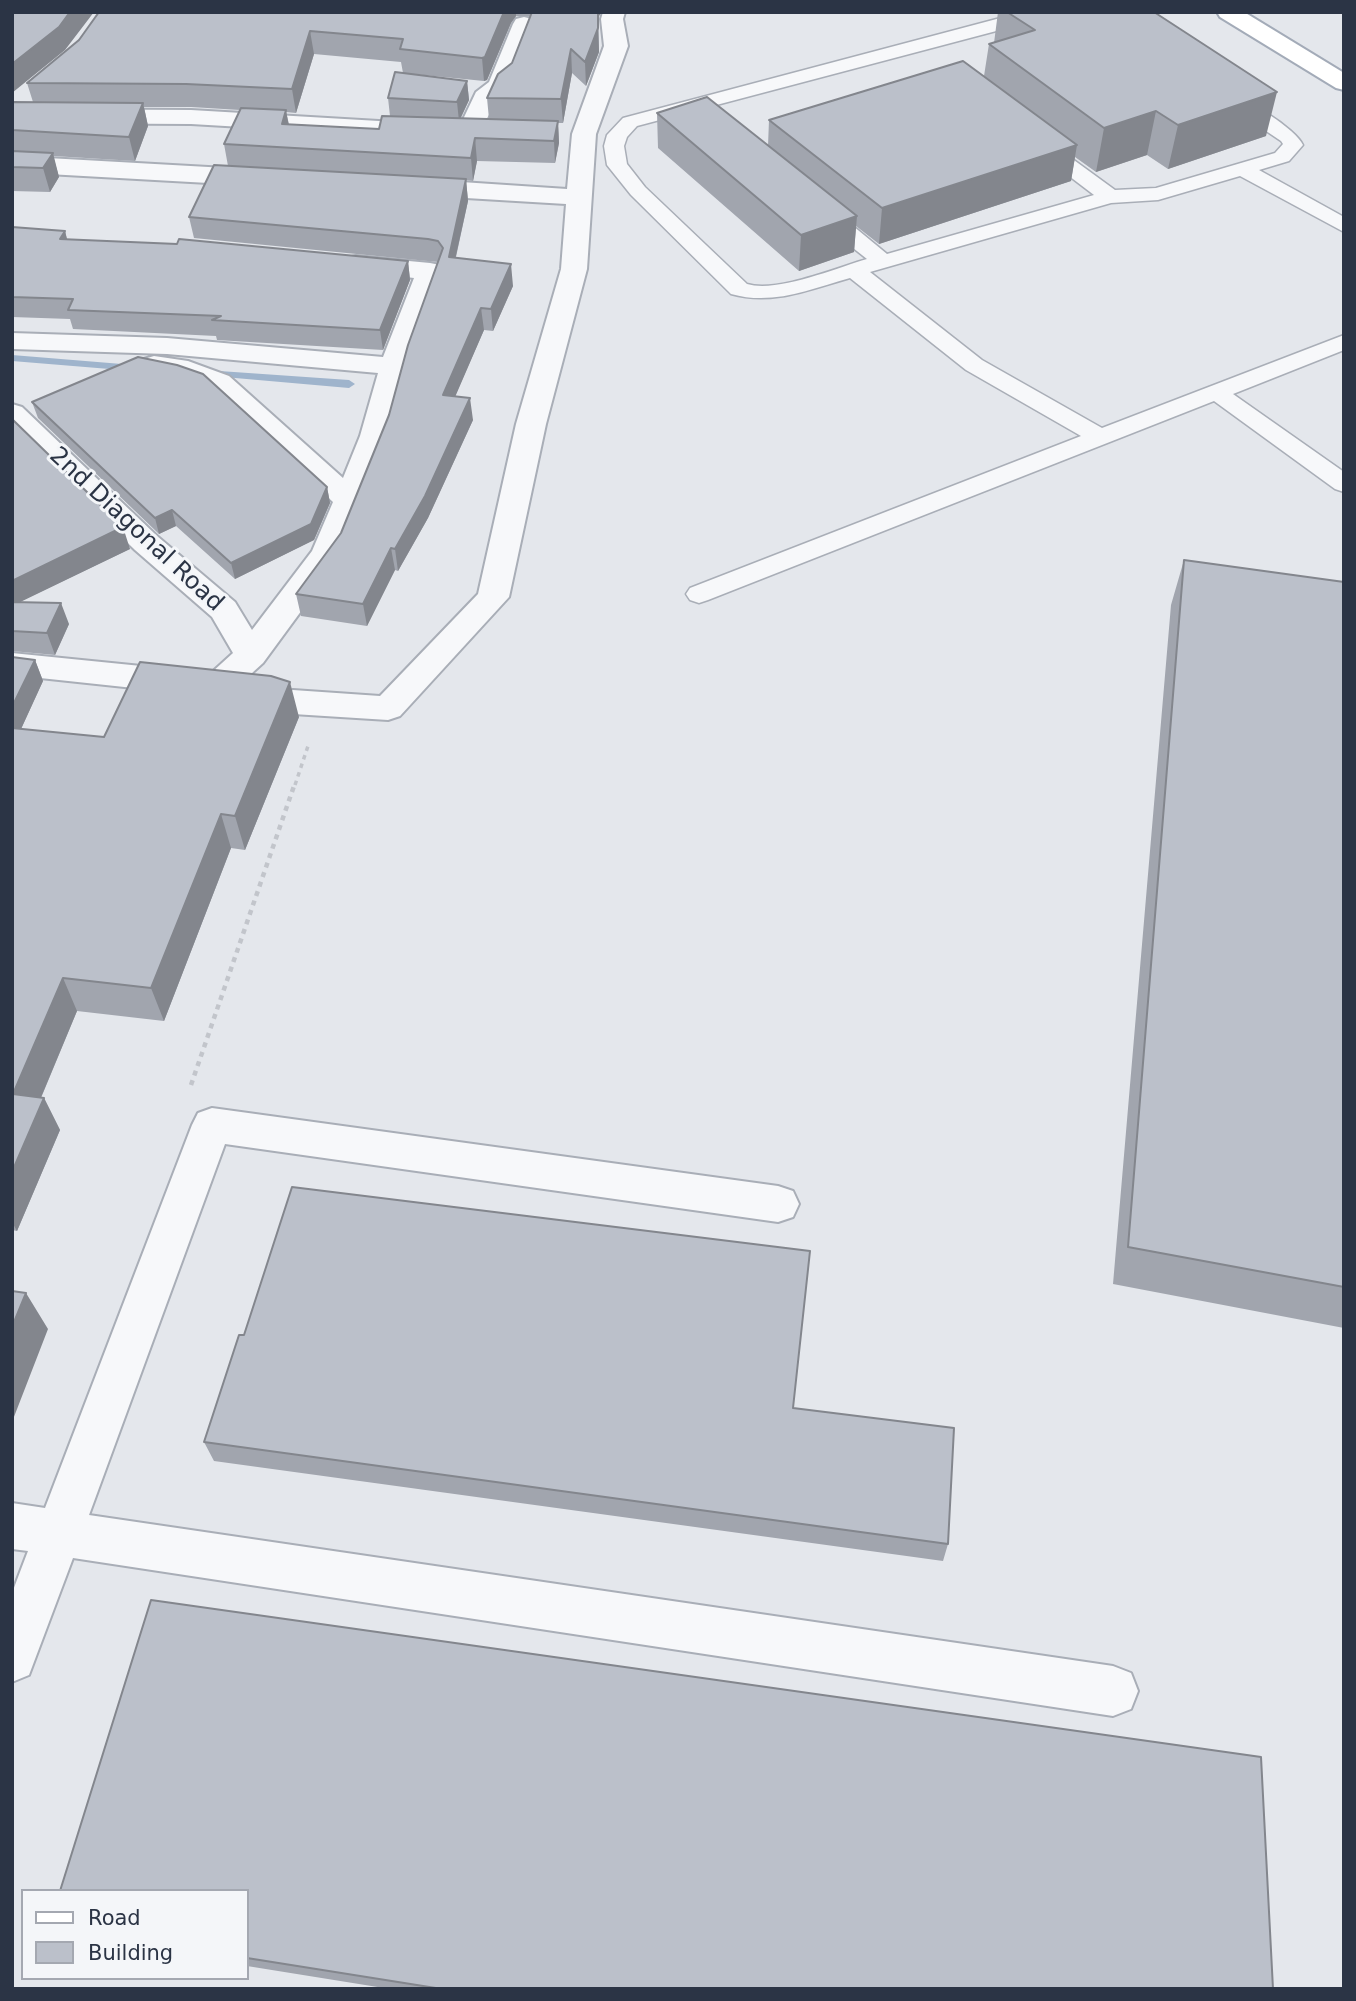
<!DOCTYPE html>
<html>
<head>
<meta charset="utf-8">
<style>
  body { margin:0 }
  #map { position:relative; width:1356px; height:2001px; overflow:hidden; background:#e4e7ec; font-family:"DejaVu Sans",sans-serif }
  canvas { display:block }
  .frame { position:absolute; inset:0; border:14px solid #2b3445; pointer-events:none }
  .legend { position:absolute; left:21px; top:1889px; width:228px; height:91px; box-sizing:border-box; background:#f4f6f9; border:2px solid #a4a8b1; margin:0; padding:9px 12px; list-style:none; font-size:21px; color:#2b3445 }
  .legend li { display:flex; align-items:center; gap:14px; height:35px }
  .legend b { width:35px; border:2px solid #a4a8b1 }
</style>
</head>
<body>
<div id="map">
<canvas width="1356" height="2001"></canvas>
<div class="frame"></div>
<ul class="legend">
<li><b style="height:9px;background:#fff"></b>Road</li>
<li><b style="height:19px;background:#bbc0ca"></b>Building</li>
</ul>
</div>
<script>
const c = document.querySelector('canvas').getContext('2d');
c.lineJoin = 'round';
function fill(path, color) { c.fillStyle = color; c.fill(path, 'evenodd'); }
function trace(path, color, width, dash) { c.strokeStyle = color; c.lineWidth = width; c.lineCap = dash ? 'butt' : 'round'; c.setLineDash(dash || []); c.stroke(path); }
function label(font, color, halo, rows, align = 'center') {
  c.font = font + ' "DejaVu Sans",sans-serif'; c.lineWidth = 6; c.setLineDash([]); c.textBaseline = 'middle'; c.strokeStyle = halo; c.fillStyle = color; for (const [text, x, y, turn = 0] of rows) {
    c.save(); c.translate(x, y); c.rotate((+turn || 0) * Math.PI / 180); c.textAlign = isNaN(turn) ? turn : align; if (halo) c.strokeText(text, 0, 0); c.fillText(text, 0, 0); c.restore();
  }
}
fill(new Path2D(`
  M12 355 134 365 140 368 134 371 12 361Z
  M205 370 349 380 355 384 349 388 201 375V371Z`), '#9fb4cc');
const lane = new Path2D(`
  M1023 12H1055L1053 16 637 126 627 137 624 146 627 164 645 187 747 284C777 293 836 268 867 259L814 217 811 212 814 207H830L887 254 1094 195 1031 147 1028 143 1031 139H1045L1115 190 1156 188 1275 153 1283 144 1281 141 1223 102 1226 98C1243 94 1296 129 1303 145L1289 161 1259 170 1344 217V232L1240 176 1158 200 1111 203 870 272 982 360 1102 428 1344 335V350L1233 394 1344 472V492L1335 489 1214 401 708 600 699 603 690 600 686 594 690 588 1081 436 966 370 850 278C810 289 773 306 731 294L631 195 607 165 604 146 607 135 623 118Z`);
const street = new Path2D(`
  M603 12H625L623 19 628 46 596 134 587 269 546 424 509 597 400 716 388 720 293 714 281 710 276 702 281 694 293 690 380 696 478 594 516 424 561 269 566 204 416 195 407 192 403 187 407 182 416 179 567 189 572 134 604 46 601 19Z
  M524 17 532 19 535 24 511 86 498 96 478 137 469 139 460 137 457 132 476 92 489 82 513 24 516 19Z
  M12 109 191 110 430 124 439 126 442 131 439 136 430 138 191 124 12 123Z
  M12 156 262 170 271 173 275 178 271 183 262 186 12 172Z
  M356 256 430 263 440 265 443 271 408 366 390 436 343 554 263 663 230 693 218 697 12 675V653L211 673 233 653 212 617 135 550 12 430V404L22 407 157 536 235 602 252 630 312 551 333 502 209 388 182 378 144 371 140 365 144 359 154 356 188 361 229 376 343 478 360 436 378 373 167 354 12 349V333L167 338 383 357 414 278 347 270 343 264 347 258Z
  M212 1108 778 1186 793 1191 799 1204 793 1217 778 1222 225 1144 89 1515 1113 1666 1131 1673 1138 1691 1131 1709 1113 1716 73 1558 29 1675 12 1682V1593L28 1551 12 1549V1503L45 1508 192 1125 198 1113Z`);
const primary = new Path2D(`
  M1217 12H1244L1344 73V90L1336 88 1220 17Z`);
trace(lane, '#a9aeb7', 3);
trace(street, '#a9aeb7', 4);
trace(primary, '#a3abb8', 4);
trace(new Path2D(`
  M295 785 309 743`), '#c2c5cb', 3.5, [4.5, 4.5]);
trace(new Path2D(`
  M191 1085 295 783`), '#c2c5cb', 4.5, [5, 5]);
fill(lane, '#f7f8fa');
fill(street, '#f7f8fa');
fill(primary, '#fff');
fill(new Path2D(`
  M99 12H601L598 18 599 52 586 86 572 73 563 123H558L559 143 555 163 477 161 473 181 466 180 468 201 456 257 513 286 493 331 484 330 455 396 473 420 428 518 398 571 395 570 367 626 301 616 296 594 341 533 389 415 438 262 194 238 189 217 228 166 224 144 240 110 191 107H144L148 126 135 161 53 156 59 177 50 192 12 191V102H33L27 83 79 40ZM516 16H530L512 63 487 98 489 119 461 118 469 100 467 81 388 98 390 116 379 129 289 124 286 112 296 113 314 54 401 62 403 73 484 81 487 80 511 23Z
  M998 12H1154L1266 136 1168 169 1147 155 1096 172 1075 157 1071 181 879 244 856 226 854 252 799 271 658 148 657 113 768 146 769 120 984 76 989 44 994 43Z
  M12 227 65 231 67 240 408 261 410 280 383 350 217 340 216 336 73 329 70 319 12 317Z
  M32 402 327 487 330 503 314 540 235 579 176 526 159 534 38 418Z
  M12 419 130 549 19 602 69 624 55 655 12 651Z
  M1184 560 1344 582V1328L1113 1284 1171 605Z
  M12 657 35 660 43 681 21 729 104 737 299 717 245 850 231 848 164 1021 77 1011 41 1098H44L60 1130 17 1231 12 1230Z
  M793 1408 948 1544 943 1561 214 1461 204 1442Z
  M247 1891 1273 1989H390L247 1966Z`), '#a1a5ae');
fill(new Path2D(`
  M70 12H94L65 50 12 93V64Z
  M504 12H516V16L511 23 487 80 484 81 482 58Z
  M598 12H601L598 18 599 52 586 86 585 62Z
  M310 31 314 54 296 113 292 89Z
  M571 49 572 73 563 123 561 99Z
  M467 81 469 100 459 121 457 102Z
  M1277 92 1266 136 1168 169 1178 125Z
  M143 103 148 126 135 161 129 137Z
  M286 110 290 133 282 124Z
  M1156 111 1147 155 1096 172 1104 128Z
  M558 121 559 143 555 163 554 141Z
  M475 138 477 161 473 181 471 158Z
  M1077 145 1071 181 879 244 882 208Z
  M53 153 59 177 50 192 43 168Z
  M466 179 468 201 451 278 449 257Z
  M857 216 854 252 799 271 801 235Z
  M65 231 70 251 60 239Z
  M408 261 410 280 383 350 380 330Z
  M511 264 513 286 493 331 491 309Z
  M481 308 484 330 446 418 443 395Z
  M470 398 473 420 428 518 398 571 395 549Z
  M327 487 330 503 314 540 235 579 231 563Z
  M172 510 176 526 159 534 155 518Z
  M123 527 130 549 12 606V581Z
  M391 548 395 570 367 626 363 604Z
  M61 603 69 624 55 655 47 633Z
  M35 660 43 681 16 740 12 731V707Z
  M290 682 299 717 245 850 235 816Z
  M221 814 231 848 164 1021 151 988Z
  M63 978 77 1011 29 1126 13 1094Z
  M44 1098 60 1130 17 1231 12 1222V1172Z
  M26 1293 48 1329 12 1422V1327Z`), '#83868d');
const building = new Path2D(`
  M12 12H70L59 27 12 64Z
  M99 12H504L485 57 482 58 400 49 403 39 310 31 292 89 186 84 27 83 79 40Z
  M532 12H598V28L585 62 571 49 561 99 487 98 498 74 512 63Z
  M1007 12H1154L1277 92 1178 125 1156 111 1104 128 989 44 1035 30Z
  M963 61 1077 145 882 208 769 120Z
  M395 72 467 81 457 102 388 98Z
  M707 97 857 216 801 235 657 113Z
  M12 102 143 103 129 137 12 130Z
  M241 108 286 110 282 124 379 129 382 116 558 121 554 141 475 138 471 158 224 144Z
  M12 151 53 153 43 168 12 167Z
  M214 165 466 179 449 257 511 264 491 309 481 308 443 395 470 398 425 496 395 549 391 548 363 604 296 594 341 533 389 415 408 345 443 248 438 241 428 239 189 217Z
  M12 227 65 231 60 239 177 244 179 239 408 261 380 330 212 320 221 316 68 310 73 299 12 297Z
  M138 357 177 365 203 374 327 487 311 524 231 563 172 510 155 518 32 402Z
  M12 419 123 527 12 581Z
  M1184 560 1344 582V1287L1128 1247Z
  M12 602 61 603 47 633 12 631Z
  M12 657 35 660 12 707Z
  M140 662 271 676 290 682 235 816 221 814 151 988 63 978 13 1094 44 1098 12 1172V728L104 737Z
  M292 1187 810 1251 793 1408 954 1428 948 1544 204 1442 239 1335H244Z
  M12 1291 26 1293 12 1327Z
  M151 1600 1261 1757 1273 1989H442L247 1958V1891H60Z`);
fill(building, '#bbc0ca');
trace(building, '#83868d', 2);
label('24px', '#2b3445', '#f4f6f9', [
  ["2nd Diagonal Road",136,530,43]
]);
</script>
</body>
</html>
